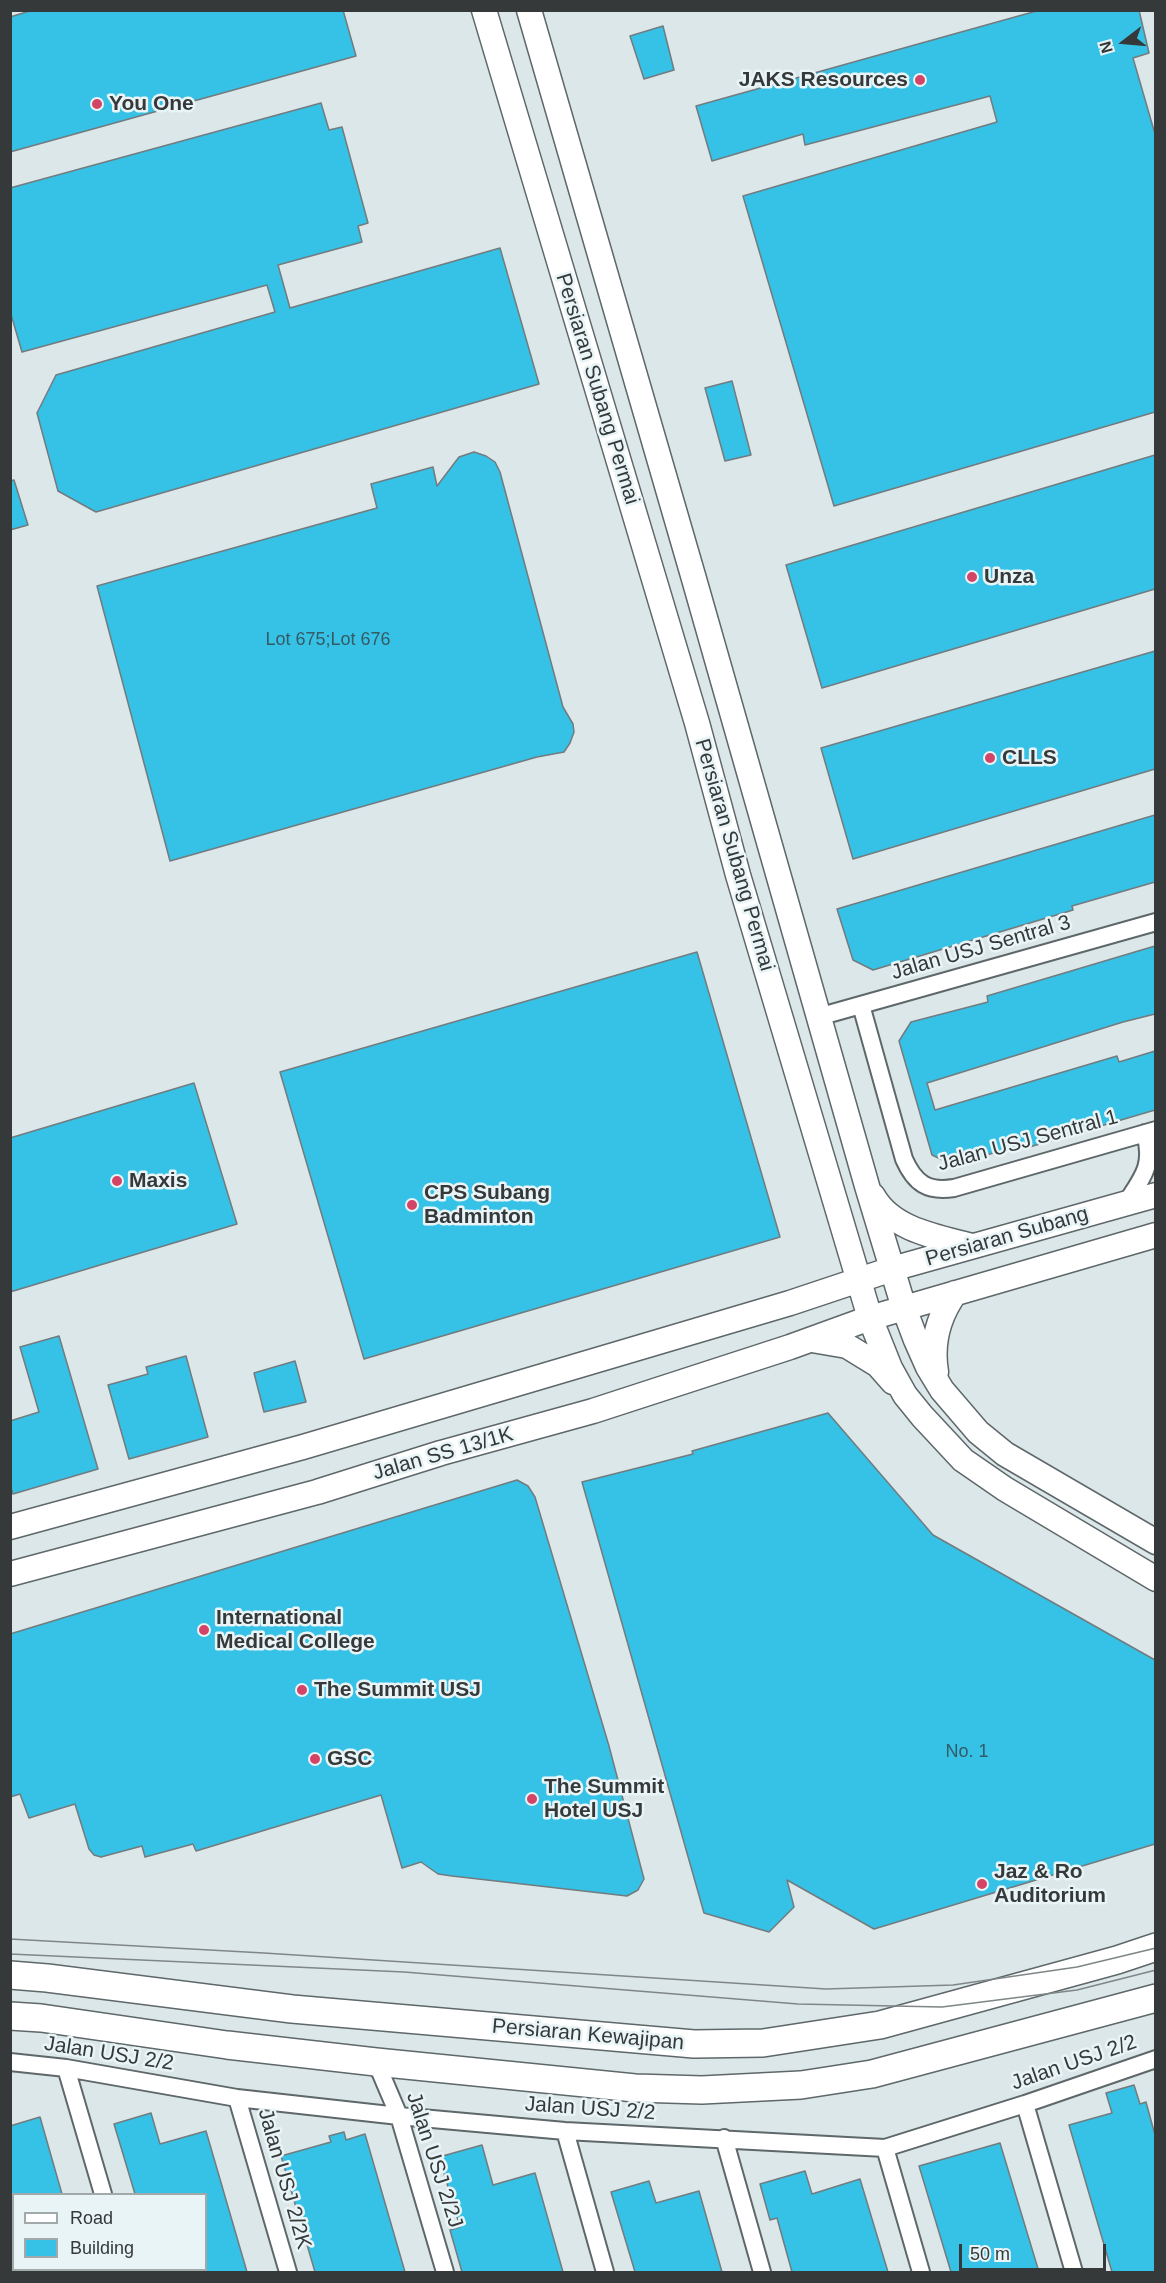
<!DOCTYPE html>
<html>
<head>
<meta charset="utf-8">
<style>
  body { margin:0 }
  #map { position:relative; width:1166px; height:2283px; overflow:hidden; background:#dce7ea; font-family:Helvetica,sans-serif }
  canvas { display:block }
  .frame { position:absolute; inset:0; border:12px solid #35393a; pointer-events:none }
  .legend { position:absolute; left:12px; top:2193px; width:195px; height:78px; box-sizing:border-box; background:#e9f4f7; border:2px solid #a1a9ab; margin:0; padding:8px 10px; list-style:none; font-size:18px; color:#35393a }
  .legend li { display:flex; align-items:center; gap:12px; height:30px }
  .legend b { width:30px; border:2px solid #a1a9ab }
  .north { position:absolute; left:1094px; top:12px; width:60px; height:60px; -webkit-text-stroke:4px #e9f4f7; paint-order:stroke; rotate:254deg; font-size:16px; font-weight:700; line-height:24px; text-align:center; color:#35393a }
  .north::after { content:''; display:block; margin:auto; width:21px; height:27px; background:#35393a; clip-path:polygon(50% 0,100% 100%,50% 72%,0 100%) }
  .scale { position:absolute; left:959px; top:2244px; width:147px; height:27px; box-sizing:border-box; border:3px solid #35393a; border-top:0; padding-left:8px; font-size:18px; line-height:21px; white-space:nowrap; color:#35393a; -webkit-text-stroke:4px #e9f4f7; paint-order:stroke }
</style>
</head>
<body>
<div id="map">
<canvas width="1166" height="2283"></canvas>
<div class="frame"></div>
<ul class="legend">
<li><b style="height:8px;background:#fff"></b>Road</li>
<li><b style="height:16px;background:#35c2e6"></b>Building</li>
</ul>
<div class="north">N</div>
<div class="scale">50 m</div>
</div>
<script>
const c = document.querySelector('canvas').getContext('2d');
c.lineJoin = 'round';
function fill(path, color) { c.fillStyle = color; c.fill(path, 'evenodd'); }
function trace(path, color, width, dash) { c.strokeStyle = color; c.lineWidth = width; c.lineCap = dash ? 'butt' : 'round'; c.setLineDash(dash || []); c.stroke(path); }
function label(font, color, halo, rows, align = 'center') {
  c.font = font + ' Helvetica,sans-serif'; c.lineWidth = 5; c.setLineDash([]); c.textBaseline = 'middle'; c.strokeStyle = halo; c.fillStyle = color; for (const [text, x, y, turn = 0] of rows) {
    c.save(); c.translate(x, y); c.rotate((+turn || 0) * Math.PI / 180); c.textAlign = isNaN(turn) ? turn : align; if (halo) c.strokeText(text, 0, 0); c.fillText(text, 0, 0); c.restore();
  }
}
const building = new Path2D(`
  M33 10H343L356 56 10 152V17Z
  M1040 10H1139L1149 53 1133 58 1155 134V412L834 506 743 196 997 122 990 96 805 145 803 134 712 161 696 106Z
  M663 26 674 70 644 79 630 36Z
  M321 103 329 130 342 127 368 223 358 226 362 242 278 265 290 308 500 248 539 384 96 512 58 491 37 413 56 375 275 312 267 285 22 352 10 311V188Z
  M732 381 751 455 725 461 705 388Z
  M474 452 486 456 495 462 500 472 563 707 573 724 574 732 570 743 564 752 537 757 170 861 97 586 377 508 371 484 433 467 437 486 459 457Z
  M1155 455V589L822 688 786 565Z
  M14 480 28 525 10 530V481Z
  M1155 651V769L853 859 821 748Z
  M1155 815V882L1072 906 1073 910 873 970 853 960 837 909Z
  M1155 946V1014L1123 1022 927 1083 935 1110 1117 1056 1119 1062 1155 1051V1110L1026 1148 1025 1145 951 1164 932 1155 899 1041 911 1022 988 1002 987 996Z
  M697 952 780 1237 364 1359 280 1072Z
  M194 1083 237 1224 10 1292V1138Z
  M59 1336 98 1469 13 1494 10 1485V1421L39 1412 20 1347Z
  M186 1356 208 1437 129 1459 108 1385 148 1374 146 1367Z
  M295 1361 306 1402 264 1412 254 1373Z
  M828 1413 933 1535 1155 1660V1844L874 1929 787 1880 794 1907 769 1932 704 1913 582 1482 693 1454 692 1451Z
  M517 1480 528 1486 535 1497 609 1746 644 1879 638 1890 627 1896 452 1876 438 1874 421 1862 402 1868 381 1795 196 1851 193 1844 145 1857 142 1846 101 1857 94 1855 89 1849 75 1804 29 1818 20 1794 10 1797V1634Z
  M1134 2085 1140 2104 1146 2102 1155 2135V2272H1112L1069 2125 1112 2113 1106 2093Z
  M151 2113 160 2144 206 2131 247 2272H206V2194H135L114 2124Z
  M40 2117 62 2194H10V2126Z
  M344 2132 346 2140 365 2134 405 2272H315L281 2156 331 2142 329 2136Z
  M1000 2143 1039 2272H951L919 2166Z
  M482 2145 493 2185 535 2173 563 2272H462L450 2230 460 2227 439 2157Z
  M805 2171 812 2194 860 2179 888 2272H792L777 2218 770 2220 760 2184Z
  M649 2181 656 2203 699 2191 722 2272H635L611 2192Z`);
fill(building, '#35c2e6');
trace(building, '#727b7e', 1.5);
const street = new Path2D(`
  M861 1005 904 1159C915 1184 928 1192 954 1188L1156 1130
  M818 1017 1156 922
  M1126 1203C1143 1177 1154 1165 1145 1133
  M10 2062 66 2068 237 2098 399 2116 565 2131 885 2148 1025 2104 1156 2059
  M376 2062 399 2116 445 2272
  M66 2068 103 2194
  M237 2098 288 2272
  M1025 2104 1074 2272
  M565 2131 605 2272
  M724 2138 762 2272
  M885 2148 921 2272
  M124 2270 125 2272`);
const secondary = new Path2D(`
  M484 10 697 723 738 875 870 1318 890 1368 905 1395 922 1416 963 1460 1005 1489 1156 1579
  M529 10 694 579 867 1186 904 1308 916 1340 928 1367 942 1390 978 1432 1005 1454 1156 1542
  M873 1196C892 1230 938 1237 972 1246
  M812 1340 847 1346 878 1365 893 1382
  M936 1372C931 1342 938 1317 955 1293
  M10 1527 303 1447 790 1303 892 1269 1156 1195
  M10 1574 317 1492 441 1453 593 1411 790 1347 870 1318 1156 1235`);
const primary = new Path2D(`
  M10 1975 47 1978 292 2009 694 2044 763 2043 880 2025 1117 1960 1156 1947
  M10 2016 41 2018 227 2045 376 2062 635 2088 702 2090 801 2085 872 2074 1156 1998`);
trace(street, '#5e676a', 20);
trace(secondary, '#5e676a', 27);
trace(primary, '#5e676a', 30);
trace(street, '#fff', 16);
trace(secondary, '#fff', 24);
trace(primary, '#fff', 27);
trace(new Path2D(`
  M10 1939 264 1953 826 1989 953 1985 1077 1967 1156 1948
  M10 1954 404 1972 798 2004 942 2007 1077 1990 1156 1970`), '#7f8688', 1.5);
for (const [x, y, r, color] of [
  [920,80,6,"#d34467"],
  [97,104,6,"#d34467"],
  [972,577,6,"#d34467"],
  [990,758,6,"#d34467"],
  [117,1181,6,"#d34467"],
  [412,1205,6,"#d34467"],
  [204,1630,6,"#d34467"],
  [302,1690,6,"#d34467"],
  [315,1759,6,"#d34467"],
  [532,1799,6,"#d34467"],
  [982,1884,6,"#d34467"]
]) { const dot = new Path2D(); dot.arc(x, y, r, 0, 2 * Math.PI); c.fillStyle = color; c.fill(dot); trace(dot, '#e9f4f7', 2); }
label('18px', '#355b65', null, [
  ["Lot 675;Lot 676",328,640],
  ["No. 1",967,1752]
]);
label('bold 21px', '#35393a', '#e9f4f7', [
  ["JAKS Resources",908,80,"right"],
  ["You One",109,104],
  ["Unza",984,577],
  ["CLLS",1002,758],
  ["Maxis",129,1181],
  ["CPS Subang",424,1193],
  ["Badminton",424,1217],
  ["International",216,1618],
  ["Medical College",216,1642],
  ["The Summit USJ",314,1690],
  ["GSC",327,1759],
  ["The Summit",544,1787],
  ["Hotel USJ",544,1811],
  ["Jaz & Ro",994,1872],
  ["Auditorium",994,1896]
], 'left');
label('21px', '#35393a', '#e9f4f7', [
  ["Persiaran Subang Permai",597,389,73],
  ["Persiaran Subang Permai",734,855,74],
  ["Jalan USJ Sentral 3",981,948,-16],
  ["Jalan USJ Sentral 1",1028,1141,-15],
  ["Persiaran Subang",1007,1237,-16],
  ["Jalan SS 13/1K",443,1454,-16],
  ["Persiaran Kewajipan",588,2035,5],
  ["Jalan USJ 2/2",109,2054,9],
  ["Jalan USJ 2/2",1074,2063,-19],
  ["Jalan USJ 2/2",590,2109,4],
  ["Jalan USJ 2/2J",434,2160,72],
  ["Jalan USJ 2/2K",284,2179,74]
]);
</script>
</body>
</html>
